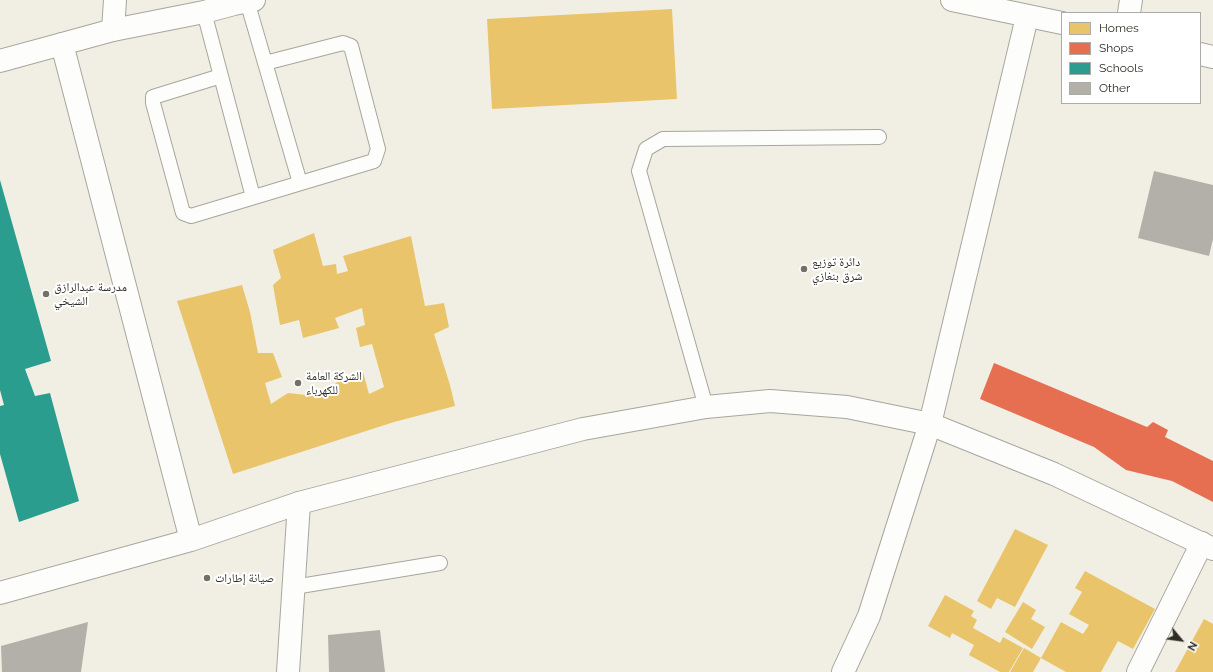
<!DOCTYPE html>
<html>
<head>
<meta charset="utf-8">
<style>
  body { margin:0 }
  #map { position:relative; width:1213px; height:672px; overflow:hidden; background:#f1efe4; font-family:Raleway,sans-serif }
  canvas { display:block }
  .legend { position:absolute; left:1061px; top:12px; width:140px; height:92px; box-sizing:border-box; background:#fff; border:1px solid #ababa7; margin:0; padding:5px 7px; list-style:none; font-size:12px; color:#2d2c24 }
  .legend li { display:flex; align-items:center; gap:8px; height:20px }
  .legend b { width:20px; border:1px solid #ababa7 }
  .north { position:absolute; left:1161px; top:620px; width:40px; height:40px; -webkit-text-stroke:3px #fff; paint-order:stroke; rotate:119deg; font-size:11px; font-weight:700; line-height:16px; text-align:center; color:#2d2c24 }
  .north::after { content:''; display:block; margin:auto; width:14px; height:18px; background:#2d2c24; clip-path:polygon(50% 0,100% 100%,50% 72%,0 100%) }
</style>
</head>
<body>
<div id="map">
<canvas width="1213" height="672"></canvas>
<ul class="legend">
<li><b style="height:11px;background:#e9c46a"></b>Homes</li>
<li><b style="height:11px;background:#e76f51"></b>Shops</li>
<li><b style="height:11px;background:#2a9d8f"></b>Schools</li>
<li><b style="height:11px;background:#b3b0a9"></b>Other</li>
</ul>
<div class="north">N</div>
</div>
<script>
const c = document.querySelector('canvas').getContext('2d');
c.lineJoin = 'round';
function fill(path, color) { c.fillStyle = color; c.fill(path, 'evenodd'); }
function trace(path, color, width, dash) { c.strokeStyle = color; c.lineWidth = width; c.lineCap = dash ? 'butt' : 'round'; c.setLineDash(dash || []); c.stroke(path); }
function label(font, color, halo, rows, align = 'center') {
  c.font = font + ' Raleway,"Noto Naskh Arabic",sans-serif'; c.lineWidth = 4; c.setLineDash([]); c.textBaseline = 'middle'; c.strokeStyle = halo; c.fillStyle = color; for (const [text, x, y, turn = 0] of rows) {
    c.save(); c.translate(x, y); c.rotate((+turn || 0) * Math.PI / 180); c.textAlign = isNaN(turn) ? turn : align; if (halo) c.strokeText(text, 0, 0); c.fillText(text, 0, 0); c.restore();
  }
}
fill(new Path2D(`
  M672 9 677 99 492 109 487 19Z
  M314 233 323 266 336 264 337 274 348 271 343 256 411 236 425 306 444 303 449 327 434 334 450 385 455 406 394 422 233 474 177 301 242 285 250 312 258 353H273L282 377 265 383 271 404 288 393 306 395 332 387 339 380 363 372 369 394 384 387 372 344 360 347 356 328 365 325 362 308 335 318 339 328 303 338 299 320 280 325 273 285 281 278 273 250Z
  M1015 529 1048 545 1015 607 997 598 991 609 977 601Z
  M1085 571 1155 609 1133 649 1118 641 1101 672H1066L1041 658 1061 622 1083 634 1089 625 1069 614 1082 592 1075 588Z
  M945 595 974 611 971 616 977 620 973 628 1000 643 1003 637 1023 648 1009 672H1000L969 655 974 645 952 633 950 638 928 626Z
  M1023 602 1036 610 1031 619 1045 627 1032 649 1005 632Z
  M1204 619 1213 624V672H1175Z
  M1024 648 1041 658 1033 672H1010Z`), '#e9c46a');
fill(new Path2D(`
  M994 363 1147 427 1153 422 1168 430 1165 437 1213 461V502L1172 481 1126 470 1094 447 980 399Z`), '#e76f51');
fill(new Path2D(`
  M0 180 51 361 25 369 35 396 50 393 79 501 19 522 0 454V406L4 405 0 390Z`), '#2a9d8f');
fill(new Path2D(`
  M1154 171 1213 185V239L1209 256 1138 238Z
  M88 622 81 672H2L1 646Z
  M380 630 385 672H329L328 635Z`), '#b3b0a9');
const lane = new Path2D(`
  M247 1 300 183
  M204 12 253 197
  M221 76 153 97V103L183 213 191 216 374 161 378 149 351 46 343 43 265 63
  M706 407 639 171 646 149 663 139 879 137
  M294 587 440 563`);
const street = new Path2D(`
  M113 30 115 0
  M0 61 62 44
  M288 672 299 503
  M843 672 869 616 930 424 1027 17
  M1138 672 1202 543`);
const secondary = new Path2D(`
  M952 0 1062 23
  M1129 13 1131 0
  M1200 54 1213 57
  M191 540 62 44 113 30 204 12 234 4 254 0
  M0 593 191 540 299 503 583 429 706 407 770 401 847 407 930 424 1054 474 1213 549`);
trace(lane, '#a7a69e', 16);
trace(street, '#a7a69e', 24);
trace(secondary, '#a7a69e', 24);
trace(lane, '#fdfdfb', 14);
trace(street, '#fdfdfb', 22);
trace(secondary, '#fdfdfb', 22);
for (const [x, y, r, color] of [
  [804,269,4,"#727067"],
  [46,294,4,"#727067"],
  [298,383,4,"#727067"],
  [207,578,4,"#727067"]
]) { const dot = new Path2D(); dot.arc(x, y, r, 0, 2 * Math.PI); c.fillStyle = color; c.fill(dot); trace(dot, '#fff', 1.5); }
label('12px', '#2d2c24', '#fff', [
  ["دائرة توزيع",812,262],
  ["شرق بنغازي",812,276],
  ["مدرسة عبدالرازق",54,287],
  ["الشيخي",54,301],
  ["الشركة العامة",306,376],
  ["للكهرباء",306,390],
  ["صيانة إطارات",215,578]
], 'left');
</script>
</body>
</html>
